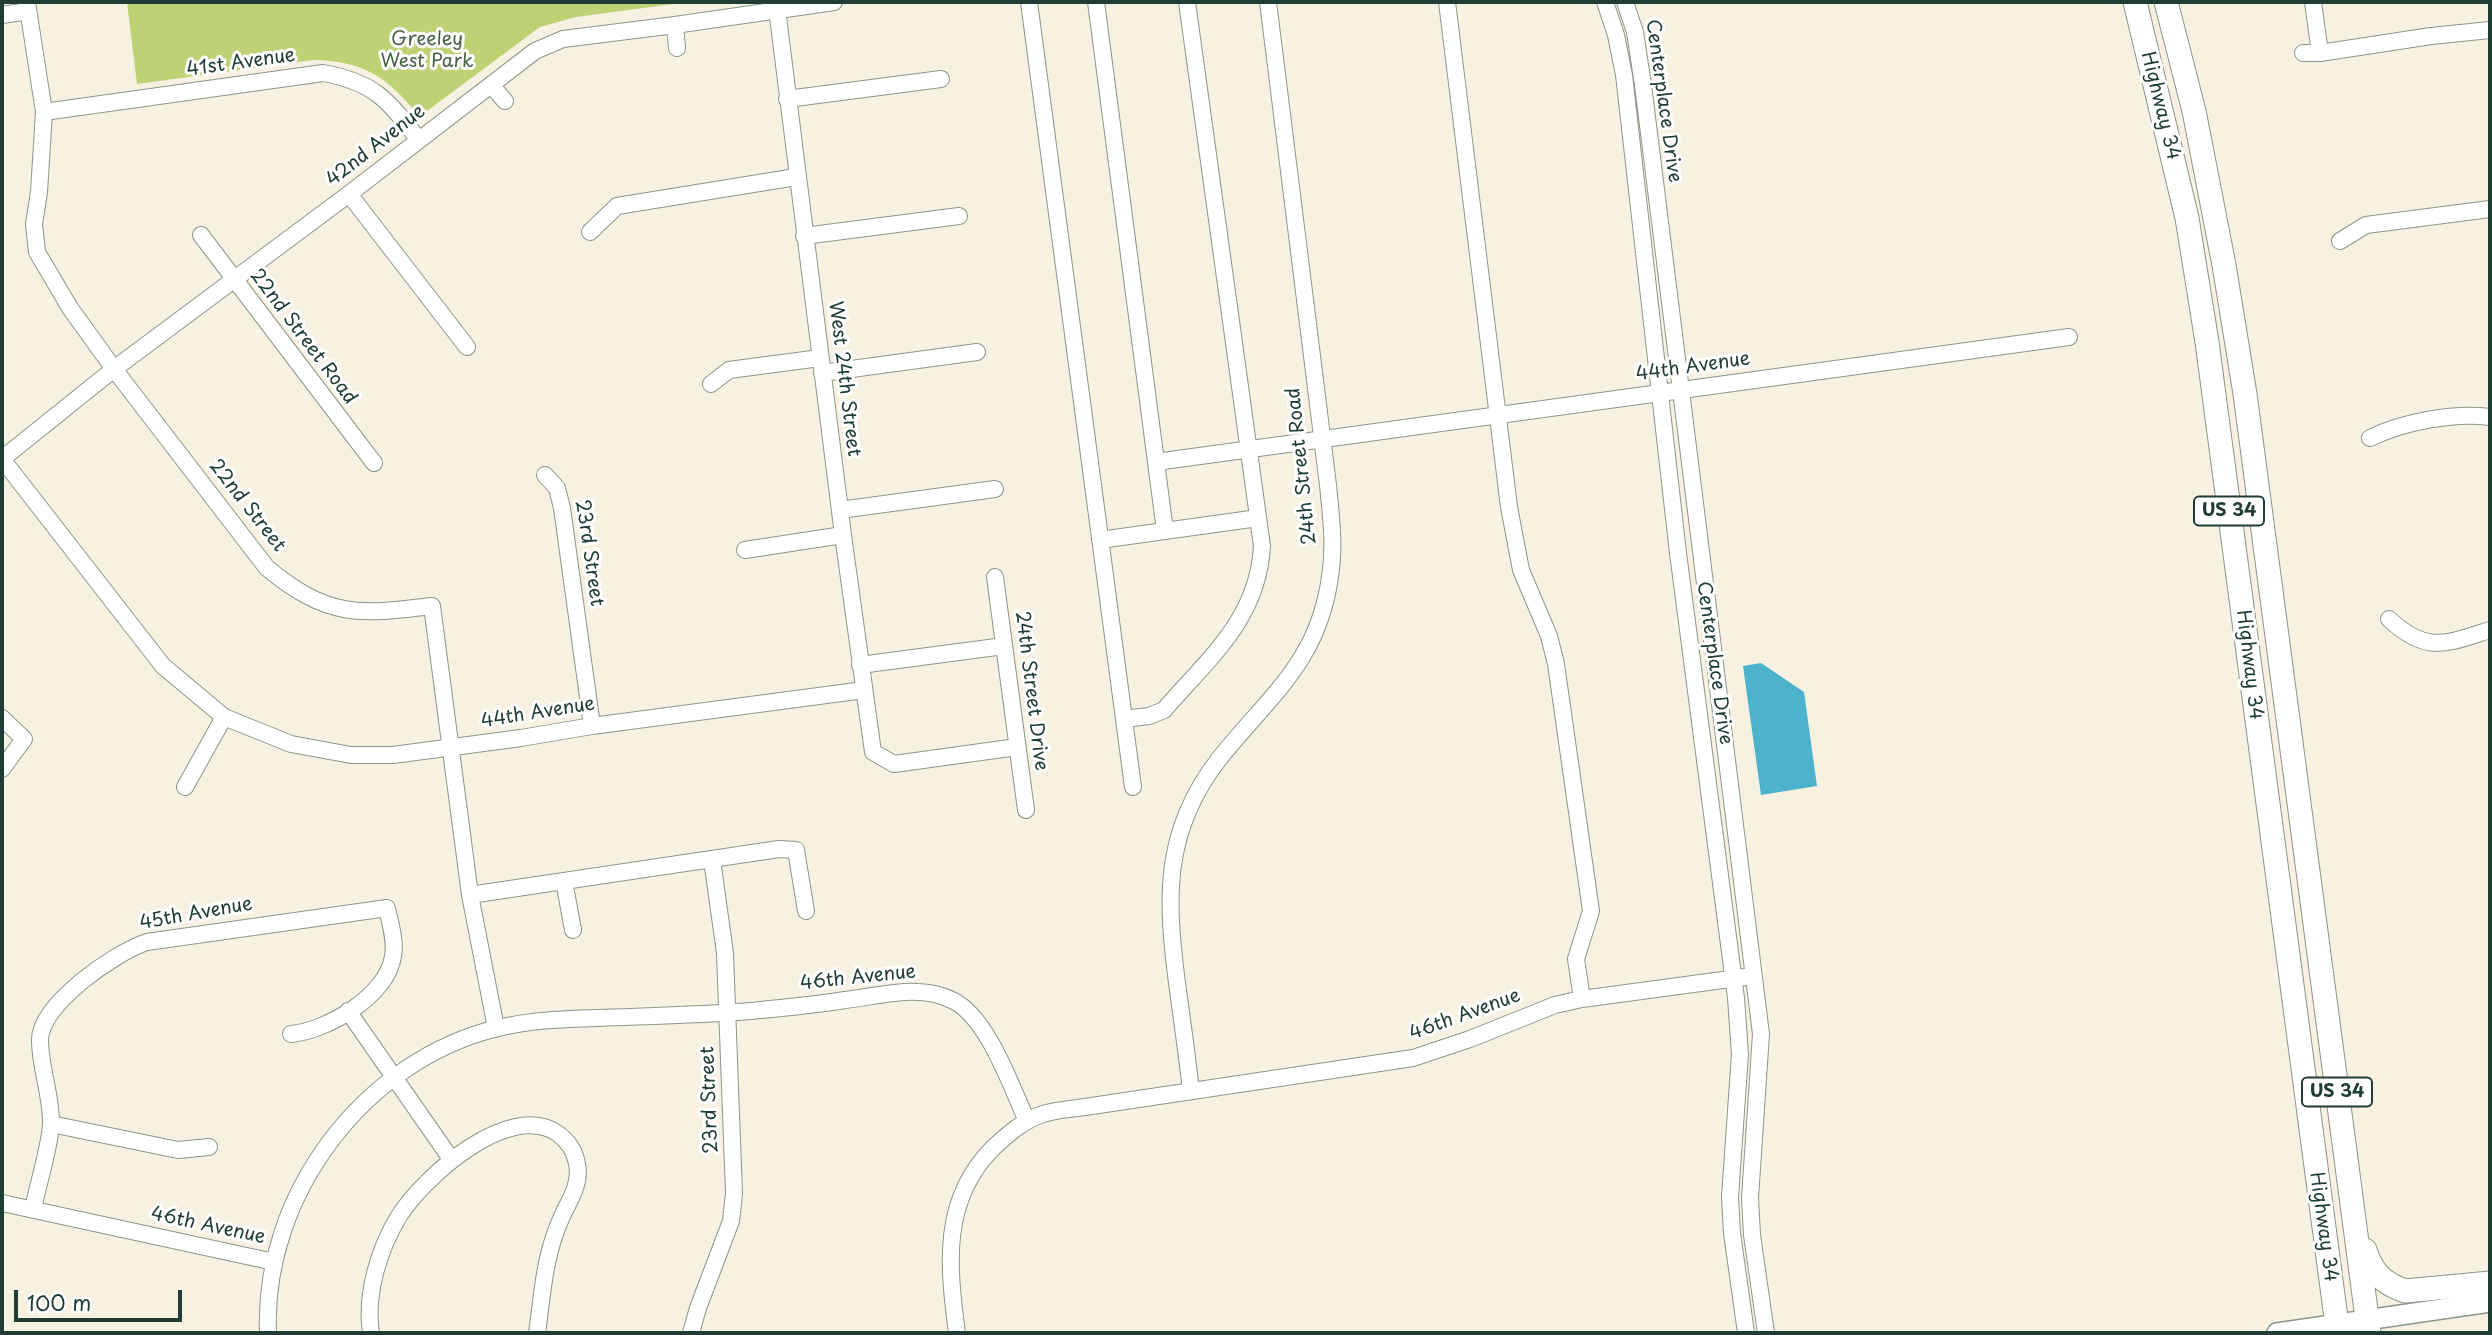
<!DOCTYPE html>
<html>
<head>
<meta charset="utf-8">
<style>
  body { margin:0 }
  #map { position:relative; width:2492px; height:1335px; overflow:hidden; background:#f7f1e1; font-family:"Playpen Sans",sans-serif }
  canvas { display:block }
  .frame { position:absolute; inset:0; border:4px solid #1f3d34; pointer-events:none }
  .scale { position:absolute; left:14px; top:1290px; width:168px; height:32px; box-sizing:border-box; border:4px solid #1f3d34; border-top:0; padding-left:9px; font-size:21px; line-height:24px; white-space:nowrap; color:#1f3d34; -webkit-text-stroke:5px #fff; paint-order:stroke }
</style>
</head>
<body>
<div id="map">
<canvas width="2492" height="1335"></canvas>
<div class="frame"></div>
<div class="scale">100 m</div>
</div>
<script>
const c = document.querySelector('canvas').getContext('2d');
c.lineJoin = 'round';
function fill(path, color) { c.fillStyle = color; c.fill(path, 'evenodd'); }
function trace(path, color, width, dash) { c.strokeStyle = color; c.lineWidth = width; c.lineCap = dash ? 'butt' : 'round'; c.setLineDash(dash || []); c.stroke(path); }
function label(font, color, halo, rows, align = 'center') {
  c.font = font + ' "Playpen Sans",sans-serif'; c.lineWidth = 6; c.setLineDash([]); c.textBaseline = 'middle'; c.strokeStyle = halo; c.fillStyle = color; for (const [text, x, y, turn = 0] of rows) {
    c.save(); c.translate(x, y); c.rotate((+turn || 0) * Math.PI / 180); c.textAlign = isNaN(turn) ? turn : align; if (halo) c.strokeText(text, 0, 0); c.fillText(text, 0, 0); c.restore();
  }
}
fill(new Path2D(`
  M127 2H688L576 17 540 27 423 114H417C387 76 362 61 313 60L137 84Z`), '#bed275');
fill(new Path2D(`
  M1761 663 1804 692 1817 786 1761 795 1743 666Z`), '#4db3cc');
const minor = new Path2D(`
  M27 2 44 112 39 192 34 224 37 252 70 308 114 369 267 568C328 618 358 615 432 606L470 895 496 1028
  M1029 2 1133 787
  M1096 2 1165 531
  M1447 2 1509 507 1521 570 1549 636 1556 664 1591 911 1576 959 1582 999
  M1605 2 1616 35 1624 75 1678 553 1736 998 1740 1054 1730 1197 1732 1233 1746 1333
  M1625 2 1635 32 1643 85 1761 1034 1750 1198 1752 1235 1766 1333
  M2313 2 2320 53
  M777 9 843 535 873 752 894 764 1017 747
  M2 15 28 11
  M675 25 677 48
  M2303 53H2320L2431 36 2490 30
  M491 85 505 101
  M787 99 941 79
  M44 112 323 73C374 82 388 100 418 139
  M349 194 467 347
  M590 232 617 206 796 177
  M201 235 374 463
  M804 236 959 216
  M2340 241 2366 225 2490 209
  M822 373 977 352
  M711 384 729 370 820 358
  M2370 438C2403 422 2454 412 2490 417
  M2 459 163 666 224 717 291 744 351 755H393L521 738 592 726 864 690
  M2 459 114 369 349 194 535 51 563 39 675 25 834 2
  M1156 462 2069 337
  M545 475 557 488 562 508 592 726
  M840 510 995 489
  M1100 540 1258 518
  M745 550 843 535
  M995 577 1026 810
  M2389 619C2427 654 2445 644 2490 630
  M860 665 1004 646
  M2 718 24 739 2 769
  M1124 719 1149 716 1164 710C1209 658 1258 619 1262 546L1187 2
  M185 787 224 717
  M564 881 573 930
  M470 895 779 849 796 850 806 911
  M348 1011 451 1159
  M1191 1091C1187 1055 1182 1019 1177 983 1166 898 1163 831 1219 759 1269 696 1318 663 1330 577 1335 546 1331 516 1328 485 1323 447 1319 410 1314 372 1298 248 1283 125 1268 2
  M51 1124 178 1150 209 1147
  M2 1203 274 1262
  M33 1209C38 1184 49 1150 51 1125 52 1097 40 1068 40 1040 40 1004 116 952 147 942L387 908C390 923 396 941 393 956 388 995 327 1031 291 1034
  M268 1333C262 1196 364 1060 498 1028 531 1020 564 1019 598 1018 649 1016 700 1015 751 1011 782 1008 814 1005 845 1000 881 996 920 983 954 1001 988 1019 1011 1086 1027 1121
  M371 1333C365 1294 379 1249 399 1216 424 1177 508 1101 557 1133 567 1140 575 1151 577 1164 581 1182 571 1198 563 1214 544 1255 543 1290 537 1333
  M691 1333 698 1308 731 1221 734 1194 725 953 712 860
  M957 1333C948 1265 941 1199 994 1147 1008 1134 1024 1120 1043 1114 1056 1110 1071 1109 1085 1107L1413 1058 1470 1039 1555 1005 1582 999 1745 977`);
const major = new Path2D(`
  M2277 1333 2490 1302`);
const highway = new Path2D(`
  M2135 2 2187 218 2207 342 2338 1333
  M2166 2 2194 111 2224 265 2245 394 2369 1333
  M2365 1250C2372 1272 2382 1283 2405 1291L2490 1283`);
trace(minor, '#8b978a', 18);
trace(major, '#8b978a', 22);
trace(highway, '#8b978a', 25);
trace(minor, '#fff', 16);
trace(major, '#fff', 19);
trace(highway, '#fff', 23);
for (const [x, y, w] of [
  [2229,511,70],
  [2337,1092,70]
]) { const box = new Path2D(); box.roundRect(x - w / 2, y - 14.5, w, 29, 5); c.fillStyle = '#fff'; c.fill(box); trace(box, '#1f3d34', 2); }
label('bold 18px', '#1f3d34', null, [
  ["US 34",2229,511],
  ["US 34",2337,1092]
]);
label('19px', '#476244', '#fff', [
  ["Greeley",427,40],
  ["West Park",427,62]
]);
label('19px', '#1f3d34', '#fff', [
  ["41st Avenue",241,63,-8],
  ["Centerplace Drive",1663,101,82],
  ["Highway 34",2160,106,76],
  ["42nd Avenue",376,146,-38],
  ["22nd Street Road",303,337,53],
  ["44th Avenue",1693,367,-8],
  ["West 24th Street",844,379,83],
  ["24th Street Road",1302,466,-96],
  ["22nd Street",247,506,52],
  ["23rd Street",589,553,82],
  ["Centerplace Drive",1714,663,82],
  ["Highway 34",2249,665,83],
  ["24th Street Drive",1031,691,83],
  ["44th Avenue",538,713,-9],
  ["45th Avenue",196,914,-10],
  ["46th Avenue",858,978,-6],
  ["46th Avenue",1465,1015,-20],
  ["23rd Street",710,1100,-92],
  ["46th Avenue",208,1226,12],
  ["Highway 34",2323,1227,82]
]);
</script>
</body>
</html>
